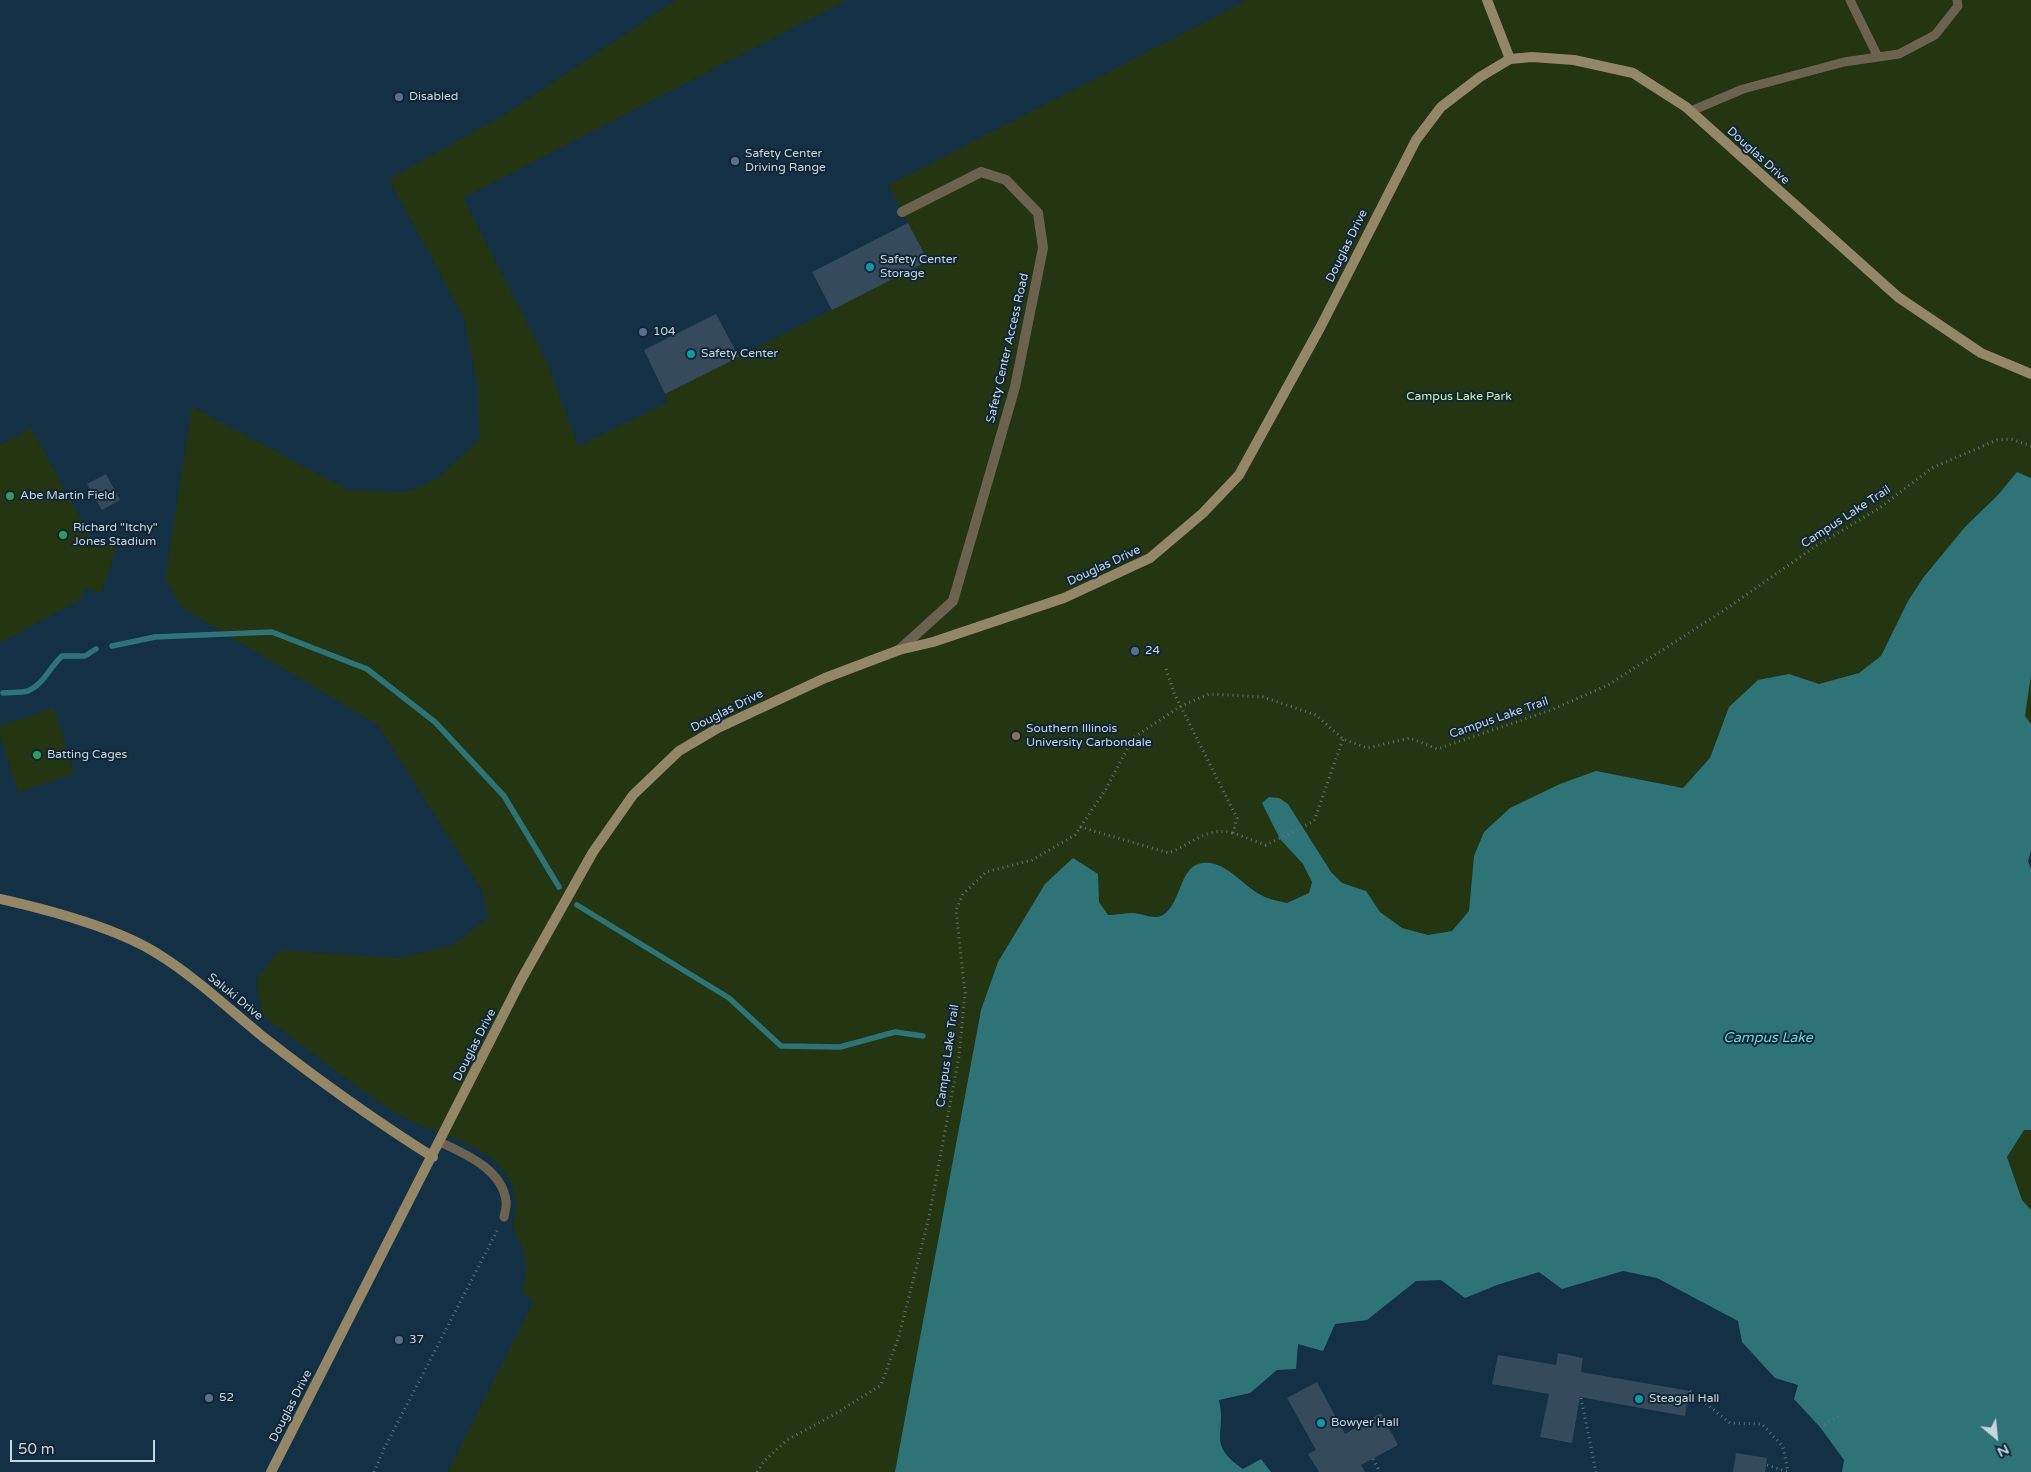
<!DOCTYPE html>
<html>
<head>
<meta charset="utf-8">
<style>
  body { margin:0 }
  #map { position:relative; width:2031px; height:1472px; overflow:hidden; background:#102635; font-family:"Varela Round",sans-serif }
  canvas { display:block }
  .north { position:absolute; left:1971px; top:1412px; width:50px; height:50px; -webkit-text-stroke:4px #102635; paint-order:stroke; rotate:152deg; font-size:14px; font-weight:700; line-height:20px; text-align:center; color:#c8d5df }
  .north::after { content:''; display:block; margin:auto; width:18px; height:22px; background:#c8d5df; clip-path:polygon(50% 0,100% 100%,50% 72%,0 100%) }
  .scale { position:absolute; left:10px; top:1440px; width:145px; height:22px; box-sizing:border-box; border:2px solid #c8d5df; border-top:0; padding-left:6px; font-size:15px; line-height:18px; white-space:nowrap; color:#c8d5df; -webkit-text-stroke:4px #102635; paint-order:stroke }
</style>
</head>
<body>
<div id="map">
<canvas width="2031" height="1472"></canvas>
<div class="north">N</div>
<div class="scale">50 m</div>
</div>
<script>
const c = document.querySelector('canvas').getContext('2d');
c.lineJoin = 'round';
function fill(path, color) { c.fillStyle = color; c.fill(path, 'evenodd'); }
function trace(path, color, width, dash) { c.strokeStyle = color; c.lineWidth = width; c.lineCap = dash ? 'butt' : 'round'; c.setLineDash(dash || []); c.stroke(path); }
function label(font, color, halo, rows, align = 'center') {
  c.font = font + ' "Varela Round",sans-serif'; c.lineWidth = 4; c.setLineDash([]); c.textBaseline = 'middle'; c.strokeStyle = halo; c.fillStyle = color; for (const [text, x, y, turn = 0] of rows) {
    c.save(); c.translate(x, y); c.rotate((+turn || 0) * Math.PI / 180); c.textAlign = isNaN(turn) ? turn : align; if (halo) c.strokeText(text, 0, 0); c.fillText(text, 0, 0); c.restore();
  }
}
fill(new Path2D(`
  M0 0H2031V1472H0Z`), '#143044');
fill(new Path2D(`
  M676 0H847L463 198 547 362 578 446 669 402 665 394 927 262 889 185 1248 0H2031V478L2017 473 1998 495 1965 527 1881 656 1859 673 1819 684 1789 674 1729 707 1710 758 1683 788 1596 771 1510 808 1484 833 1474 856 1469 911 1452 931 1428 935 1402 928 1380 912 1366 891 1342 883 1331 872 1288 804 1280 839 1303 864 1312 882 1309 893C1303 897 1296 902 1288 903 1258 907 1218 845 1192 868 1180 878 1181 894 1172 905 1169 909 1164 912 1161 916H1147L1135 913 1107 915 1099 902 1098 874 981 1010 895 1472H448L534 1301 522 1293C525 1279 528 1263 523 1249 521 1242 515 1235 514 1228 512 1218 518 1208 516 1198 505 1142 436 1138 395 1112 349 1083 307 1048 263 1016L256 981 279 950 398 958 453 945 488 918 482 890 378 725 183 608 165 579 192 407 348 490 407 492 437 479 480 439 478 388 464 318 389 179 506 114Z
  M31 428 91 538 117 547 101 593 85 588 81 599 0 643V445Z
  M2031 675V724L2025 716Z
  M54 708 74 774 18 792 0 735V726Z
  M2024 1130 2031 1131V1210L2022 1200 2007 1157Z`), '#233611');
fill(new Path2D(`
  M2017 472 2031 478V675L2025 716 2031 724V851L2028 861 2031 869V1130H2024L2007 1157 2022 1200 2031 1210V1472H1842L1844 1460 1820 1427 1794 1399 1798 1385 1775 1378 1742 1342 1738 1321 1657 1278 1623 1271 1562 1289 1539 1272 1497 1285 1465 1298 1441 1280 1416 1281 1367 1320 1335 1324 1323 1351 1298 1344 1296 1369 1277 1370 1250 1393 1219 1400C1227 1435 1206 1443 1243 1469L1261 1459 1271 1472H895L981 1010 998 962 1045 884 1073 858 1098 874 1099 902 1108 915C1116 915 1126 913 1134 913 1143 914 1153 919 1161 916 1184 905 1177 859 1210 863 1231 866 1246 889 1265 897 1272 900 1280 901 1287 903L1309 893 1312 882 1303 864 1280 839 1262 803 1269 797 1279 798 1288 804 1331 872 1342 883 1366 891 1380 912 1402 928 1428 935 1452 931 1469 911 1474 856 1484 832 1510 808 1560 784 1596 771 1683 788 1710 758 1729 707 1758 680 1789 674 1819 684 1859 673 1881 656 1908 601 1923 578 1965 527 1998 495Z`), '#2e7477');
trace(new Path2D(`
  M112 646 155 637 272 632 367 669 435 722 504 796 559 887
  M3 693C10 692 20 693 28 691 43 685 50 667 62 656H85L96 649
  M577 905 729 998 781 1046 840 1047 895 1032 923 1036`), '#2e7477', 5.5);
fill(new Path2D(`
  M908 223 928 261 832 310 812 272Z
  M716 314 739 357 665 394 644 350Z
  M106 474 120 500 102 510 87 484Z
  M1558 1353 1583 1358 1581 1372 1690 1391 1685 1416 1580 1397 1572 1443 1540 1437 1549 1394 1492 1384 1498 1355 1556 1365Z
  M1317 1382 1345 1434 1381 1413 1398 1445 1361 1465 1365 1472H1319L1308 1454 1316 1450 1287 1398Z
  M1736 1453 1767 1458 1765 1472H1733Z`), '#354b5c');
trace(new Path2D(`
  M1166 669 1174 693 1237 818 1233 833 1266 845 1314 821 1343 739
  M1080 827 1169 853C1192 844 1207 826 1233 833
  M1690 1391 1730 1423 1762 1424 1783 1447 1788 1472
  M1581 1398 1596 1472
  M1820 1427 1839 1416
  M1373 1459 1380 1472
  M1767 1465 1788 1472
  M374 1472 384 1449 498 1229
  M757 1472 764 1461 787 1440 835 1414 881 1385 899 1336 929 1217 959 1056 965 993 956 910 963 894 986 872 1032 860 1075 835 1106 789 1133 738 1181 706 1209 694 1263 697 1316 715 1343 739 1367 748 1410 738 1437 749 1551 710 1608 685 1723 611 1816 546 1878 509 1932 468 1997 440 2011 439 2031 446`), '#5e717d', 3, [1, 4]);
trace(new Path2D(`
  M1850 0 1878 57
  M1691 111 1743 89 1844 62 1899 54 1935 35 1958 6 1957 0
  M440 1142C465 1154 502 1169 506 1201 507 1206 505 1212 504 1217`), '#6b6350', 9);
trace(new Path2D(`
  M899 650 953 601 1015 387 1043 248 1038 213 1006 180 981 172 902 212`), '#6b6350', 10);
trace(new Path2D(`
  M1487 0 1510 59
  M0 899C49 910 115 927 158 954 195 977 228 1008 262 1036 317 1079 374 1120 433 1157
  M271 1472 521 980 593 852 633 795 679 751 718 728 825 678 899 650 933 642 1064 598 1150 558 1203 513 1239 475 1321 326 1416 140 1441 107 1480 77 1510 59 1532 57 1574 60 1633 73 1686 107 1898 297 1981 353 2031 374`), '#948768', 10);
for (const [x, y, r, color] of [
  [399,97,5,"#5c6f8a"],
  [735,161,5,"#5c6f8a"],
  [870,267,5,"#0f9aa8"],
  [643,332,5,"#5c6f8a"],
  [691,354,5,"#0f9aa8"],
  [10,496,5,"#2e9e5b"],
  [63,535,5,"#2e9e5b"],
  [1135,651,5,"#5c6f8a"],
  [1016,736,5,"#8d6e63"],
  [37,755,5,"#2e9e5b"],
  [399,1340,5,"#5c6f8a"],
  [209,1398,5,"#5c6f8a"],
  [1639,1399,5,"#0f9aa8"],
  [1321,1423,5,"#0f9aa8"]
]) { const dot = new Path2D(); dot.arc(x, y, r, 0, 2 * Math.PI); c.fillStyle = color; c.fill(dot); trace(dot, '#102635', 2); }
label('12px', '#c8d5df', '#102635', [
  ["Disabled",409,97],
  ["Safety Center",745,154],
  ["Driving Range",745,168],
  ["Safety Center",880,260],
  ["Storage",880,274],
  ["104",653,332],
  ["Safety Center",701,354],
  ["Abe Martin Field",20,496],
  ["Richard \"Itchy\"",73,528],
  ["Jones Stadium",73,542],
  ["24",1145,651],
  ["Southern Illinois",1026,729],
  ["University Carbondale",1026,743],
  ["Batting Cages",47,755],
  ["37",409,1340],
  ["52",219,1398],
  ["Steagall Hall",1649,1399],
  ["Bowyer Hall",1331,1423]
], 'left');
label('12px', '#c8d5df', '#102635', [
  ["Douglas Drive",1758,156,42],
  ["Douglas Drive",1347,246,-64],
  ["Safety Center Access Road",1008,348,-77],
  ["Campus Lake Trail",1846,517,-33],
  ["Douglas Drive",1104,566,-25],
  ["Douglas Drive",727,711,-27],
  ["Campus Lake Trail",1499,718,-19],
  ["Saluki Drive",235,997,39],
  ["Douglas Drive",475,1045,-63],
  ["Campus Lake Trail",948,1056,-82],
  ["Douglas Drive",291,1406,-63]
]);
label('12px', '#ccf3ad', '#102635', [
  ["Campus Lake Park",1459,397]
]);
label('italic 14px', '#6bd7db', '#102635', [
  ["Campus Lake",1768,1038]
]);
</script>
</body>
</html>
